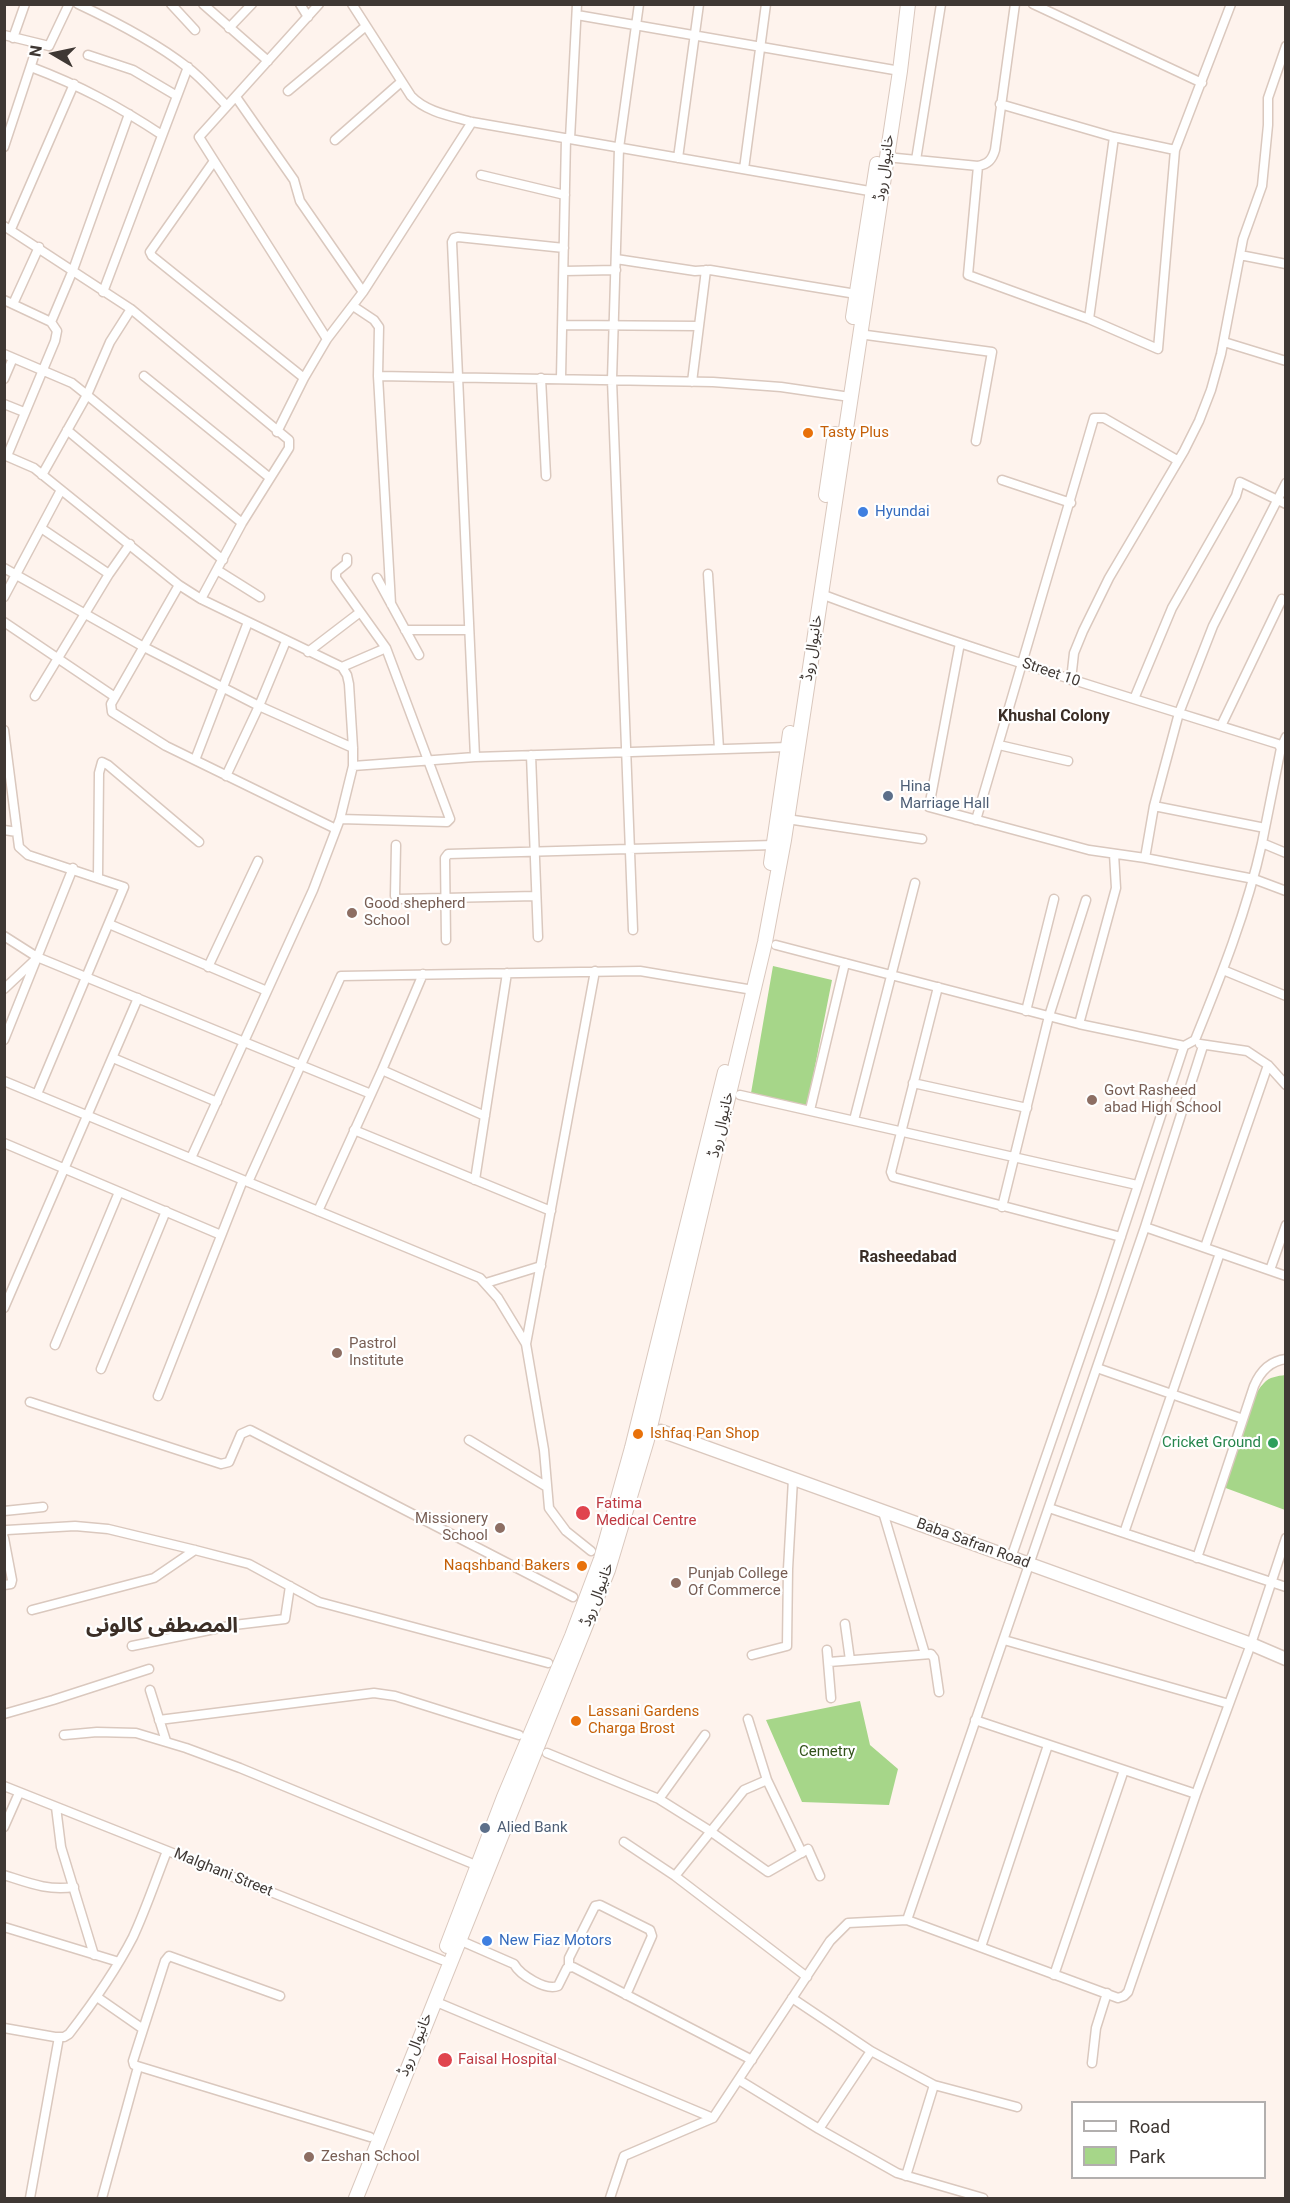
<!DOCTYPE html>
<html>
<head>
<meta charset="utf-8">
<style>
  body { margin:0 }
  #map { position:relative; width:1290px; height:2203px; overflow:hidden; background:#fef3ed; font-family:Roboto,sans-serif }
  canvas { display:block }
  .frame { position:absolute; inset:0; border:6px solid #3f3834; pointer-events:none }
  .legend { position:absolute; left:1071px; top:2101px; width:195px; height:78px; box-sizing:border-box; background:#fff; border:2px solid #b2afae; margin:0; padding:8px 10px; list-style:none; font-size:18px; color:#3f3834 }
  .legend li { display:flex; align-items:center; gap:12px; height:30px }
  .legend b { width:30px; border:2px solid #b2afae }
  .north { position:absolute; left:24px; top:24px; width:60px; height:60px; -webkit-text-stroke:4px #fff; paint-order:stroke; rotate:279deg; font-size:16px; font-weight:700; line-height:24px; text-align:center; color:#3f3834 }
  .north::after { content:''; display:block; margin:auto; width:21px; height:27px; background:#3f3834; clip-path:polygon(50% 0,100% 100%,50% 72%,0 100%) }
</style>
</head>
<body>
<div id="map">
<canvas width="1290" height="2203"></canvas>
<div class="frame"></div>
<ul class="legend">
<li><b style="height:8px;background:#fff"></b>Road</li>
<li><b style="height:16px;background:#a6d689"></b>Park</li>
</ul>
<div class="north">N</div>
</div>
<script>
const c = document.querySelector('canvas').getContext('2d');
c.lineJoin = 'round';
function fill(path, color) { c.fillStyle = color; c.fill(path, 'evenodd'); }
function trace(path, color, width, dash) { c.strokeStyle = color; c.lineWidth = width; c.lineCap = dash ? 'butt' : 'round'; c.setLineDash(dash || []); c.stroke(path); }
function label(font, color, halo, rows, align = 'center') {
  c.font = font + ' Roboto,"Noto Sans Arabic",sans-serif'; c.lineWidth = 4.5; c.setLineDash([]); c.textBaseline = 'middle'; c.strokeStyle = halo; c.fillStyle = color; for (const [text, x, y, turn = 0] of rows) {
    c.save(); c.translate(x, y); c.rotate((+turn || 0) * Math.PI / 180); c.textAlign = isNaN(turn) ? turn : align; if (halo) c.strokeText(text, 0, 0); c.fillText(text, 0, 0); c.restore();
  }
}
fill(new Path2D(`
  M773 966 832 980 807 1107 751 1093Z
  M1285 1375V1510L1223 1487C1231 1463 1247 1399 1264 1383 1269 1377 1278 1376 1285 1375Z
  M860 1701 870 1745 898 1769 889 1805 802 1802 766 1720Z`), '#a6d689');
const street = new Path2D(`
  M78 4C112 20 158 44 187 67 202 78 214 93 227 106
  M171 4 195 30
  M203 4 268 61
  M300 4 308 17
  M319 4 199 137 327 339
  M352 4 411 96C426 112 451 116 472 122L875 192
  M1033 4 1202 83
  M577 15 900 71
  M229 28 252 4
  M4 35 49 46 69 4
  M13 38 25 4
  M88 55 133 70 177 96
  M31 67C81 86 118 106 162 135
  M288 91 366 26
  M236 97 294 180 300 201 363 292
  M1000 104 1114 137 1175 150
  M570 139 577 4
  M335 140 401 82
  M4 147 38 44
  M886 157 978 166C988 164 992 160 995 150L1015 4
  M678 158 699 4
  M916 160 941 4
  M214 161 150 252 152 256 304 378
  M978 166 968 275 1089 319 1158 349 1175 150 1231 4
  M744 169 766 4
  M481 175 565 195
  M4 226 131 309 289 440V448L242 523 201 599
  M11 229 74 84
  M1240 255 1286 264
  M616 259 695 271 710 270 856 294
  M564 271 616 270
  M103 292 188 67
  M4 300 51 322 57 331 55 341 7 456
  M13 304 39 247
  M353 306 374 320 379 327 378 376 391 604
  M1089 319 1114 137
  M51 322 73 270 129 114
  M563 325 699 326
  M859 334 992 352 976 441
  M1224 342 1286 361
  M4 354 72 383 87 395 242 523
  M144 376 270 478
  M378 376 713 382 781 387 850 397
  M541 378 546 476
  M561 378 566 138
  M4 379 13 358
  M692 382 706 270
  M4 404 24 412
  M67 430 223 560
  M277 432 304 378 327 339 363 292 472 122
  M4 455 34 468 179 585 201 599 342 667 347 675 349 684 353 748V766L340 819 313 890 191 1158
  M42 475 87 395 110 342 131 309
  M1002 480 1071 503
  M41 528 109 574
  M4 568 142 646 259 706 353 748
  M217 570 260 597
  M708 574 719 749
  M377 578 419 655
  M179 585 111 704 112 712 166 746 336 829
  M821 594C971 650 1125 696 1278 744L1281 748
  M4 597 61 490
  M4 622 115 697
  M405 630H469
  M960 643 929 807 1089 850 1145 858 1254 879 1286 891
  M308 652 359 613
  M342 667 386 648
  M1071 680 1074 653 1083 631 1109 578 1184 451 1199 421 1211 390 1221 354 1243 239 1262 186 1268 125V98L1286 46
  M35 696 109 574 130 544
  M1134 699 1172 608 1236 496 1240 482 1286 504
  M1221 726 1282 599
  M4 730 19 847 28 855 124 887 37 1094
  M999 745 1068 761
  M531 755 538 937
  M475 757 452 242 454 238 458 237 564 248
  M195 760 248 622
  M353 766 475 757 788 747
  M226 776 259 706 286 641
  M340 819 447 822 450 819 386 648 336 578V572L347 563V558
  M787 819 922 839
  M976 820 1094 418H1104L1177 460
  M1265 828 1154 806 1179 713 1213 626 1286 483
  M4 830 17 832
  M1262 843 1281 748 1286 737
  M396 845 395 896 398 899 536 896
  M1145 858 1154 806
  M98 877 99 773 102 762 108 765 199 842
  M109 924 267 991
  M633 930 612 380 619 148 639 4
  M4 936 37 957 371 1094
  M446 940 445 858 448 854 774 845
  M776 945 1079 1024 1184 1046 1195 1040C1221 976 1247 911 1262 843L1286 853
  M208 967 258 861
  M1223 970 1286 996
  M938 987 891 1172 893 1177 1121 1237
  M4 989 35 960
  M1026 1011 1054 899
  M1079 1024 1116 888 1114 854
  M4 1040 73 868
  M1200 1044 1247 1051 1268 1065 1286 1085
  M113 1058 217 1102
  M382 1070 485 1116
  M4 1081 480 1278 498 1298 526 1344 544 1450 549 1508 566 1531 591 1551
  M913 1083 1027 1108
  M740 1095 1137 1185
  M810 1110 845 963
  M854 1120 915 883
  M354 1130 551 1211
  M4 1143 221 1235
  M475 1180 507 973
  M248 1182 341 976 640 971 747 989
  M1002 1207 1049 1016 1086 900
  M318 1211 382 1070 423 974
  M1145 1227 1286 1276
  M1205 1247 1268 1065
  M1270 1270 1286 1225
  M486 1283 541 1266
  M4 1308 138 998
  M526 1344 595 971
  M55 1345 119 1192
  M1097 1368 1243 1419
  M101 1369 166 1211
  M158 1396 243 1180
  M30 1402 221 1464 229 1462 241 1434 250 1430 573 1597
  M469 1440 547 1487
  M1049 1508 1286 1587
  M4 1511 43 1507
  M883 1512 925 1654
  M4 1532 7 1530 75 1526 108 1529 195 1550 249 1564 319 1602 548 1663
  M1124 1533 1220 1253
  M4 1538 12 1580 11 1584 4 1585
  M1011 1558 1101 1297 1184 1046
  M1197 1558 1254 1386C1260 1372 1269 1361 1286 1359
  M32 1610 154 1578 195 1550
  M845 1624 850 1660
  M1004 1640 1229 1704
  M132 1646 234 1625 285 1619 290 1586
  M827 1650 831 1698
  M752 1655 787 1646 788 1569 793 1479
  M829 1662 931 1654 934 1658 939 1692
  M150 1690 166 1741
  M4 1714 53 1700 149 1669
  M748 1719 767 1780 802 1853
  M159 1720 374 1693 395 1696 519 1735
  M975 1720 1196 1794
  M64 1735 97 1732 136 1733 186 1748 240 1768 478 1866
  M547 1753 659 1799 710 1831 768 1872 808 1849 820 1876
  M4 1786 442 1960
  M659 1799 705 1735
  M56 1807 61 1847 94 1955
  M4 1827 19 1793
  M624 1842 675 1876 807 1977
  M4 1875C29 1883 48 1891 74 1887
  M675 1876 744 1790 767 1780
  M907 1920 1118 1998 1124 1996 1128 1992 1196 1794 1251 1644 1286 1538
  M4 1927 119 1962
  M459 1940 514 1964C520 1975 546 1991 558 1986L567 1968 573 1967 752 2060
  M981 1947 1048 1745
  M569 1966V1958L595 1906 600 1905 650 1930 652 1936 626 1995
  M1054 1975 1124 1770
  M280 1996 169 1956 165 1961 133 2061 134 2065 370 2137
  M97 1997 143 2029
  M792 1998 871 2051 934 2085 1017 2107
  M434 2001 713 2118
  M4 2028 55 2037H64L69 2034C93 2003 115 1972 133 1937 146 1909 156 1879 167 1851
  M1092 2063 1096 2028 1107 1993
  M739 2080 819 2129 897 2173 983 2198
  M819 2129 871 2051
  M906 2176 934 2085
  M30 2198 59 2037
  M102 2198 138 2067
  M610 2198 624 2156 713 2118 830 1941 848 1923 907 1920 1145 1227 1203 1046`);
const secondary = new Path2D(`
  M661 1431 1251 1644 1286 1659`);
const primary = new Path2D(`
  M853 317 877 164
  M826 495 835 434
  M771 863 790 733
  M447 1946 504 1797 572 1636 601 1559 632 1448 725 1072
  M356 2198 608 1570 647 1440 765 942 784 840 900 71 908 4`);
trace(street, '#dac8be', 11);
trace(secondary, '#dac8be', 15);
trace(primary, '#dac8be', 16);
trace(street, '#fff', 8);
trace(secondary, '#fff', 12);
trace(primary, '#fff', 14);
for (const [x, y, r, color] of [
  [808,433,6,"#e8710a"],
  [863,512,6,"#3f7fe0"],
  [888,796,6,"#5c6f8a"],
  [352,913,6,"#8d6e63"],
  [1092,1100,6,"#8d6e63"],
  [337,1353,6,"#8d6e63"],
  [638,1434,6,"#e8710a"],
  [1273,1443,6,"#2e9e5b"],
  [583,1513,8,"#e0444e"],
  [500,1528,6,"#8d6e63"],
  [582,1566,6,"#e8710a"],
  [676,1583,6,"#8d6e63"],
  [576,1721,6,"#e8710a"],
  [485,1828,6,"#5c6f8a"],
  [487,1941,6,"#3f7fe0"],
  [445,2060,8,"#e0444e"],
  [309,2157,6,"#8d6e63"]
]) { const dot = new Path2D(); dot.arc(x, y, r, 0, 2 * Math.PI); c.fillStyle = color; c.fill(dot); trace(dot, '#fff', 2); }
label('15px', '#3f3834', '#fff', [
  ["خانیوال روڈ",885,168,-82],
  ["خانیوال روڈ",813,648,-81],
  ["Street 10",1051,673,19],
  ["خانیوال روڈ",722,1125,-77],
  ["Baba Safran Road",973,1544,20],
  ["خانیوال روڈ",598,1595,-69],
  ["Malghani Street",223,1873,22],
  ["خانیوال روڈ",416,2045,-68]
]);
label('15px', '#c56008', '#fff', [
  ["Tasty Plus",820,433],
  ["Ishfaq Pan Shop",650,1434],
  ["Naqshband Bakers",570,1566,"right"],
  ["Lassani Gardens",588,1712],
  ["Charga Brost",588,1729]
], 'left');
label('15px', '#366cbe', '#fff', [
  ["Hyundai",875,512],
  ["New Fiaz Motors",499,1941]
], 'left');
label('15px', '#4e5e75', '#fff', [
  ["Hina",900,787],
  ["Marriage Hall",900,804],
  ["Alied Bank",497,1828]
], 'left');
label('15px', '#785e54', '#fff', [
  ["Good shepherd",364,904],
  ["School",364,921],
  ["Govt Rasheed",1104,1091],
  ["abad High School",1104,1108],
  ["Pastrol",349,1344],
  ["Institute",349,1361],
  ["Missionery",488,1519,"right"],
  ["School",488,1536,"right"],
  ["Punjab College",688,1574],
  ["Of Commerce",688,1591],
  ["Zeshan School",321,2157]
], 'left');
label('15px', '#27864d', '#fff', [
  ["Cricket Ground",1261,1443]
], 'right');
label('15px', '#be3a42', '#fff', [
  ["Fatima",596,1504],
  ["Medical Centre",596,1521],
  ["Faisal Hospital",458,2060]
], 'left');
label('15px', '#31511a', '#fff', [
  ["Cemetry",827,1752]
]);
label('bold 16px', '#3b2e26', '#fff', [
  ["Khushal Colony",1054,717],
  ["Rasheedabad",908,1258]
]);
label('bold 21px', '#3b2e26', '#fff', [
  ["المصطفی کالونی",162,1627]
]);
</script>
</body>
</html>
